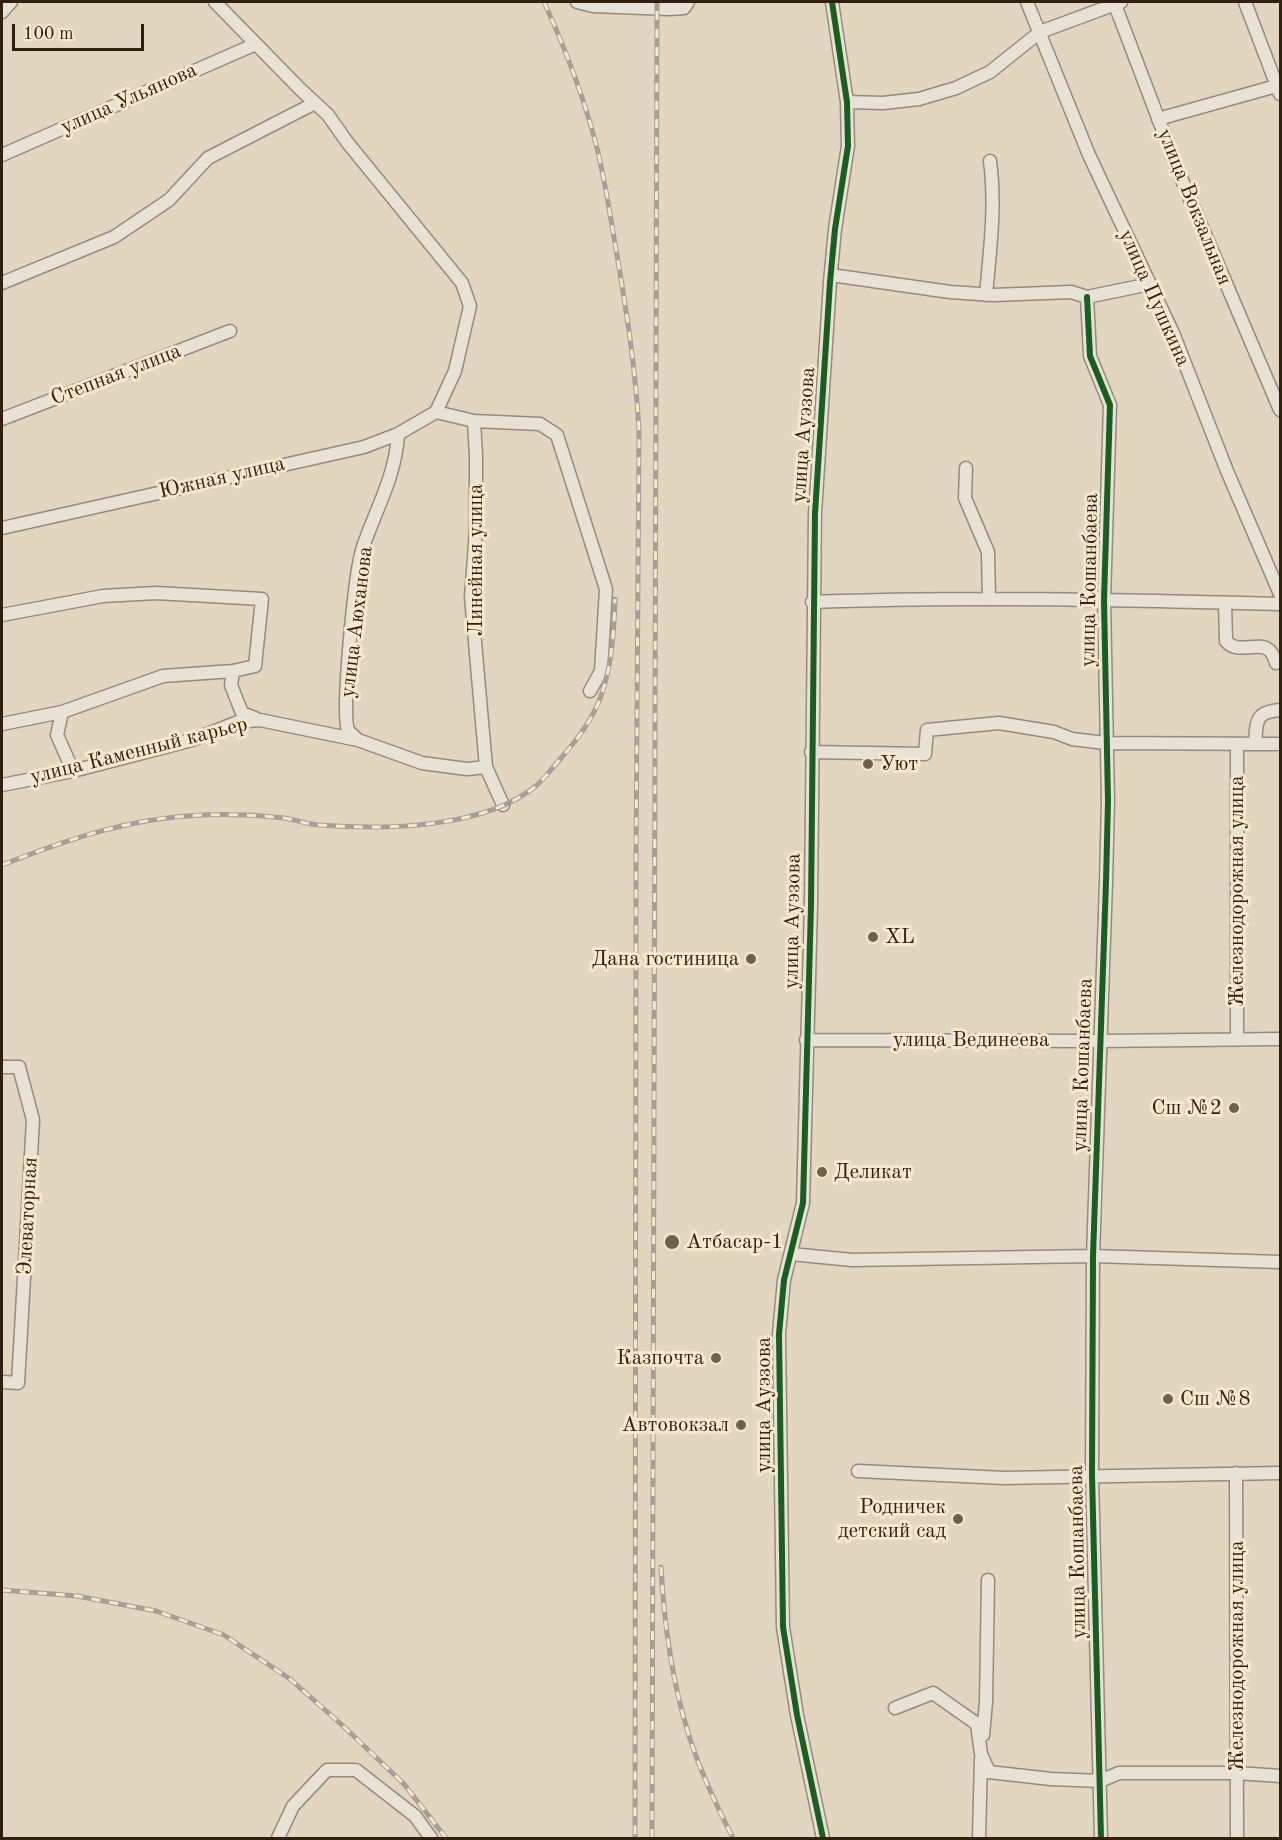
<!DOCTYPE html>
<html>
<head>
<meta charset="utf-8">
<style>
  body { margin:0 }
  #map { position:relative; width:1282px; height:1840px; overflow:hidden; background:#e3d6c0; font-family:"Old Standard TT",serif }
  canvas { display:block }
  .frame { position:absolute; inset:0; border:3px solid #312010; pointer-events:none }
  .scale { position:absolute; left:12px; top:24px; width:132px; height:27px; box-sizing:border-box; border:3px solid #312010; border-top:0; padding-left:8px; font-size:18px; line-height:21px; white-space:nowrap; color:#312010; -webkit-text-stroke:4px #f6e7cd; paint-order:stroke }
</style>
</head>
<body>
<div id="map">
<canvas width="1282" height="1840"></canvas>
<div class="frame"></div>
<div class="scale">100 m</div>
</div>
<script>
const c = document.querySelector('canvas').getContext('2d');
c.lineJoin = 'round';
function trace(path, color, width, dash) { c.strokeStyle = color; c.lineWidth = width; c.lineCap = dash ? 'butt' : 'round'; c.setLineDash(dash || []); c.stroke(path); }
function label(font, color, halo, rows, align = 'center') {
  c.font = font + ' "Old Standard TT",serif'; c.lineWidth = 6; c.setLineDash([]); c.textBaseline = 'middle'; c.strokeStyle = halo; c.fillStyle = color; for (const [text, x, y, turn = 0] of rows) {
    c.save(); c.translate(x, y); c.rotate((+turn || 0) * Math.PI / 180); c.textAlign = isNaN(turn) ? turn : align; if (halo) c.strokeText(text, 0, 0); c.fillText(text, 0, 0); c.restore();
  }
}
const minor = new Path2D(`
  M215 2 300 89 328 115 347 142 462 283 470 306 455 371 436 412
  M577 2 593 6 669 9 684 8 688 2
  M1027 2 1089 155 1173 333 1227 471 1280 594
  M1114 2 1179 173 1280 410
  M1245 2 1280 94
  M2 12 11 2
  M847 102 883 103 919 99 956 88 990 72 1040 32 1121 2
  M1158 119 1280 85
  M2 155 256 44
  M831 275 950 292 994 295 1071 292 1087 297 1150 284
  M2 283 114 237 169 200 208 158 315 103
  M986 295C990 250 996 205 990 161
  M1087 297 1090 356 1110 405 1104 600 1108 801 1106 882 1093 1256 1092 1475 1101 1838
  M436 412 474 421 476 456V529L471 597 486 767 503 805
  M2 419 230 331
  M474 421 540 424 557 435 606 589 601 671 590 691
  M966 468 965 498 988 552 989 599
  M2 528 364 447 398 434 436 412
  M812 602C969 596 1124 600 1280 604
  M1225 603 1226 641C1237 655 1258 641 1269 650 1272 652 1275 660 1276 663
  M2 615 103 596 156 593 262 599 255 666 233 671 163 676 62 712 2 724
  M233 671 231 685 242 713 255 718
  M62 712 57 735 73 771
  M358 740C355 737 350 733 348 730 341 712 355 569 363 547 376 509 396 475 398 434
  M1237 744V1039
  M1255 744C1257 722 1254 712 1280 710
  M811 752 925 754 927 730 999 723 1054 732 1072 739 1105 743 1280 744
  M2 785 73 771 192 740 238 722 260 720 358 740 422 763 467 769 486 767
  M806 1040 1100 1041 1280 1039
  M2 1067H19L33 1120 18 1383 2 1382
  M791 1254 852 1260 1093 1256 1280 1262
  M858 1471 1004 1478 1280 1473
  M1236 1473 1237 1838
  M895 1708 933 1693 977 1724 981 1754 989 1772 1051 1779 1100 1781 1119 1773H1237L1280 1776
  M983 1735 986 1702 988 1580
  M278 1838 293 1806 327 1770H356L415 1816 431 1838
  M823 1838 797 1715 783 1627 779 1334 784 1280 803 1203 811 905 815 513 830 282 835 229 848 146 847 102 832 2
  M979 1838 981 1759`);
trace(minor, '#948b7c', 15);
trace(minor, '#e8e1d6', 12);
const rail = new Path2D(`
  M544 2C566 50 585 100 598 152 606 186 611 221 617 255 627 314 636 372 639 432L636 860 635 1838
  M2 865C69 839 129 818 202 815 229 814 257 815 284 818 296 820 307 824 319 825 384 830 485 829 537 785 546 777 553 767 561 758 578 739 594 718 602 693 612 664 614 630 615 599
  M661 1567C664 1621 671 1676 687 1729 698 1767 715 1803 733 1838
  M2 1590 77 1596 156 1611 224 1635 290 1679 342 1725 404 1784 446 1838
  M652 1838 657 2`);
trace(rail, '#a69f95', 5);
trace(rail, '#f6e7cd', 3, [9]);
trace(new Path2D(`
  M1087 297 1090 356 1110 405 1104 600 1108 801 1106 882 1093 1256 1092 1475 1101 1838
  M823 1838 797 1715 783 1627 779 1334 784 1280 803 1203 811 905 815 513 830 282 835 229 848 146 847 102 832 2`), '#1b5e20', 6);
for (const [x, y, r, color] of [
  [868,764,6,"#6f604e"],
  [873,937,6,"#6f604e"],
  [751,959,6,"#6f604e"],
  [1234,1108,6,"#6f604e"],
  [822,1172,6,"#6f604e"],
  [672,1242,8,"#6f604e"],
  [716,1358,6,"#6f604e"],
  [1168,1399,6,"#6f604e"],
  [741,1425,6,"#6f604e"],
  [958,1519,6,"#6f604e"]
]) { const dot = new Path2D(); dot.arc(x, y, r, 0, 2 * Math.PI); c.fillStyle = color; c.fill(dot); trace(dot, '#f6e7cd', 2); }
label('21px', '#312010', '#f6e7cd', [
  ["улица Ульянова",129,99,-24],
  ["улица Вокзальная",1194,207,68],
  ["улица Пушкина",1154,298,66],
  ["Степная улица",116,375,-21],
  ["улица Ауэзова",804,435,-86],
  ["Южная улица",222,478,-13],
  ["Линейная улица",476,560,-90],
  ["улица Кошанбаева",1090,580,-89],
  ["улица Аюханова",357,622,-83],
  ["улица Каменный карьер",139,751,-14],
  ["Железнодорожная улица",1237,891,-90],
  ["улица Ауэзова",793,921,-89],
  ["улица Вединеева",971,1040],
  ["улица Кошанбаева",1083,1065,-88],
  ["Элеваторная",28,1216,-87],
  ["улица Ауэзова",764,1405,-90],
  ["улица Кошанбаева",1078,1552,-91],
  ["Железнодорожная улица",1237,1656,-90]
]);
label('21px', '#312010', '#f6e7cd', [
  ["Уют",880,764],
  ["XL",885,937],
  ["Дана гостиница",739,959,"right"],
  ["Сш №2",1222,1108,"right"],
  ["Деликат",834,1172],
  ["Атбасар-1",686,1242],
  ["Казпочта",704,1358,"right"],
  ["Сш №8",1180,1399],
  ["Автовокзал",729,1425,"right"],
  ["Родничек",946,1507,"right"],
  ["детский сад",946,1531,"right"]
], 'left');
</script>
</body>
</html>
